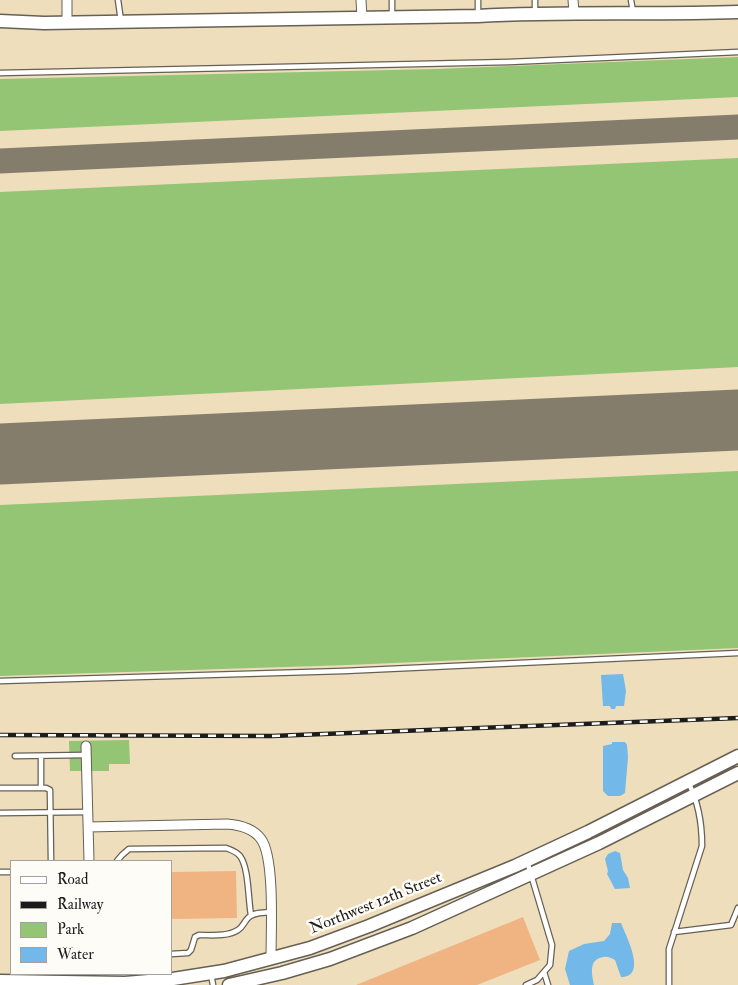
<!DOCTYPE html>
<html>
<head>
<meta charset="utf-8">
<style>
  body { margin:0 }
  #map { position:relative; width:738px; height:985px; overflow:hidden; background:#eedebc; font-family:"IM FELL Double Pica",serif }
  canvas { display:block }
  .legend { position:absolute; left:10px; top:860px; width:162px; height:115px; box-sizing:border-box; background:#fdfcf7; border:1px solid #a3a29f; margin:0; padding:6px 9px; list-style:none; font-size:15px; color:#1c1c1c }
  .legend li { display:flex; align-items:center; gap:10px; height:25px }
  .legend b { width:25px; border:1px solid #a3a29f }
</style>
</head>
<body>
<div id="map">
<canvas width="738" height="985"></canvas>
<ul class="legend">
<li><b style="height:6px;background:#fff"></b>Road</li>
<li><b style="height:6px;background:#1c1c1c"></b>Railway</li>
<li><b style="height:14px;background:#93c575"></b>Park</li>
<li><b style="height:14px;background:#72b8e9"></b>Water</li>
</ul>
</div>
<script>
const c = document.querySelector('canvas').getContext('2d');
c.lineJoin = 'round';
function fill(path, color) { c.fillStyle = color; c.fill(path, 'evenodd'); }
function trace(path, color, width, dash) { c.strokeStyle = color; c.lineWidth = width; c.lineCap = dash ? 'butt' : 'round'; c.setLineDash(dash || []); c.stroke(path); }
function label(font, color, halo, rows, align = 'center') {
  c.font = font + ' "IM FELL Double Pica",serif'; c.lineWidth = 5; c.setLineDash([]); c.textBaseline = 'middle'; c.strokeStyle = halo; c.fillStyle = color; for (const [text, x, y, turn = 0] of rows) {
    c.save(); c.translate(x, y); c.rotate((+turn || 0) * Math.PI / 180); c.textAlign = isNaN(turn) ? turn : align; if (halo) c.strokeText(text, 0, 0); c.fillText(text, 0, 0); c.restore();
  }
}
fill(new Path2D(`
  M738 57V97L0 131V79L435 69Z
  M738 158V367L0 404V192Z
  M738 471V648L348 665 0 676V505Z
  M129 740 130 764H109V771H70L69 741Z`), '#93c575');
fill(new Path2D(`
  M623 674 626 691 624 706H616L615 709H611L610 706H603L601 675Z
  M612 742H625L627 745 628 757 625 793 620 796H608L603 791V746L612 744Z
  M615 851 620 853 623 870 628 878 630 888 615 889 607 874 608 871 605 859 608 854Z
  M612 923H621C626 936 648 977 621 977L615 960C611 958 608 956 603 957 588 960 592 974 594 985H570L565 969 569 951 584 944 604 941 610 934Z`), '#72b8e9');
trace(new Path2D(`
  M0 161 738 127`), '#857d6c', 25);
trace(new Path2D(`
  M0 454 738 420`), '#857d6c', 61);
fill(new Path2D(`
  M236 871 237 918 171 919V872Z
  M523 917 540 960 477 985H356Z`), '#f0b483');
const service = new Path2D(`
  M118 0 121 21
  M392 0V16
  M478 0V15
  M535 0V12
  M631 0 633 12
  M0 73 509 62 738 52
  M0 681 344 671 738 653
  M15 756 86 755
  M41 756V788
  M0 788H46L50 790 51 861
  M0 813 88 812
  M117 861 122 855 129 849 226 848C231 850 236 851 240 856 249 868 248 899 251 915
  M0 872H11
  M674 932 731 925 738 908
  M171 954 188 953 191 950 195 937 199 935C211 935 227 937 238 930 243 927 244 922 248 918 253 912 263 913 271 912
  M544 972 548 985
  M211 974 213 985
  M526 985 537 980 550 965 552 945 527 861
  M669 985V949L702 846C702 825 698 801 688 782`);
const minor = new Path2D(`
  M67 0V23
  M361 0 362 18
  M573 0 574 12
  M86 746 89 861
  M88 827 227 824C240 825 253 828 261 839 275 858 271 932 271 958`);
const secondary = new Path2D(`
  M0 21 44 23 478 16C565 11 651 15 738 12
  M0 981 125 983 173 979 224 971 310 948 369 926 515 866 588 832 738 756
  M229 985 282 973 330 959 412 928 599 843 738 773`);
trace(service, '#666054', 7);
trace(minor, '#666054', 11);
trace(secondary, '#666054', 15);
trace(service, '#fff', 4.5);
trace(minor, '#fff', 9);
trace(secondary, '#fff', 12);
const rail = new Path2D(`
  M0 735 272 736 738 718`);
trace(rail, '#1c1c1c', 4.5);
trace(rail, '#fdfcf7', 2.5, [8]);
label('16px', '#1c1c1c', '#fdfcf7', [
  ["Northwest 12th Street",376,904,-22]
]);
</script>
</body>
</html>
